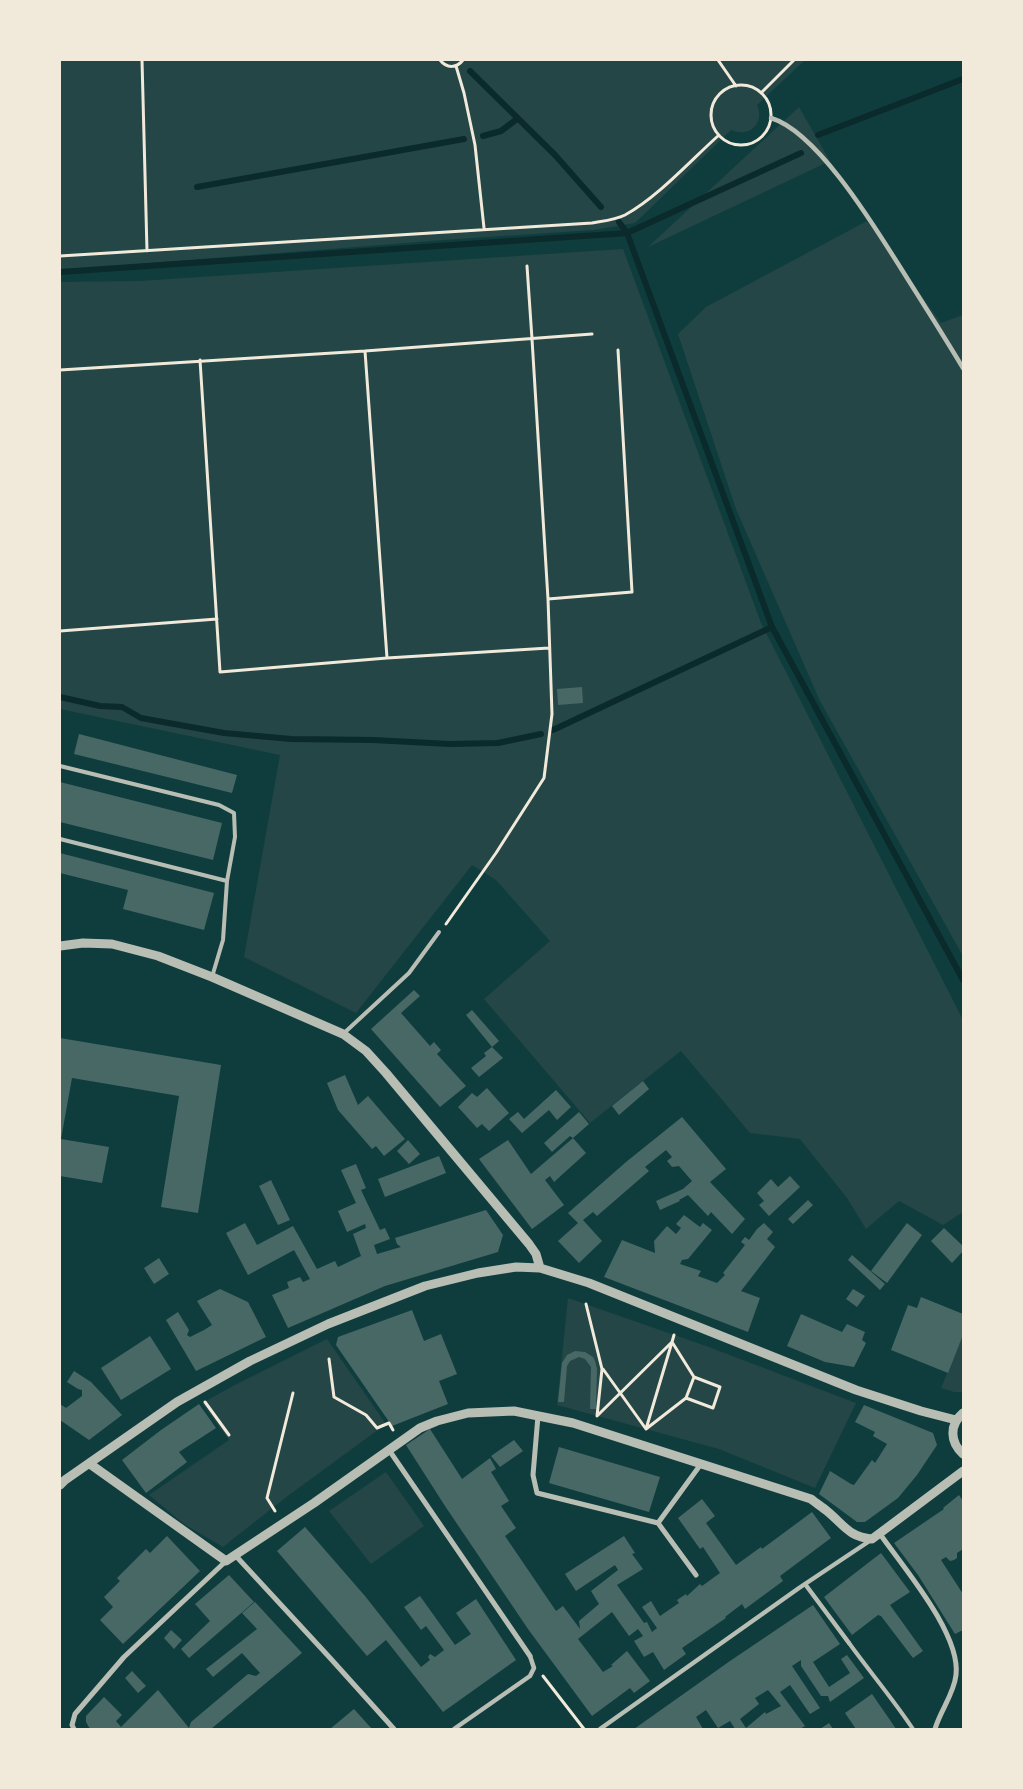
<!DOCTYPE html>
<html>
<head>
<meta charset="utf-8">
<style>
  body { margin:0 }
  #map { position:relative; width:1023px; height:1789px; overflow:hidden; background:#0f3d3e; font-family:"Space Grotesk",sans-serif }
  canvas { display:block }
  .frame { position:absolute; inset:0; border:61px solid #f1e9da; pointer-events:none }
</style>
</head>
<body>
<div id="map">
<canvas width="1023" height="1789"></canvas>
<div class="frame"></div>
</div>
<script>
const c = document.querySelector('canvas').getContext('2d');
c.lineJoin = 'round';
function fill(path, color) { c.fillStyle = color; c.fill(path, 'evenodd'); }
function trace(path, color, width, dash) { c.strokeStyle = color; c.lineWidth = width; c.lineCap = dash ? 'butt' : 'round'; c.setLineDash(dash || []); c.stroke(path); }
fill(new Path2D(`
  M60 60H805L757 105C765 123 750 138 731 130L635 223 594 230 457 239 60 270Z
  M799 107 830 161 648 247Z
  M867 221 941 323 963 315V956L820 701 736 509 678 334 706 307Z
  M623 249 761 623 963 1020V1212L943 1225 899 1201 866 1229 847 1198 800 1139 750 1133 681 1051 590 1123 484 999 550 941 496 880 472 865 356 1013 244 957 280 755 60 709V282L140 281Z
  M568 1298 706 1346 856 1403 815 1488 719 1449 557 1405Z
  M963 1335V1392H954L941 1388Z
  M327 1339 386 1424 285 1498 223 1547 184 1524 149 1495 229 1440 202 1403 233 1386Z
  M386 1472 424 1526 371 1564 329 1511Z`), '#244646');
trace(new Path2D(`
  M470 71 555 155 601 207
  M818 135 963 79
  M483 136 501 131 517 119
  M197 187 464 139
  M60 272 627 233 801 153
  M772 627 963 980
  M60 697 100 706 122 707 141 718 224 733 291 739 373 740 450 744 498 743 541 734
  M553 730 772 627 627 233 619 222`), '#0a2a2b', 6);
fill(new Path2D(`
  M582 687 583 703 558 705 557 689Z
  M79 734 237 775 232 793 74 754Z
  M60 782 222 823 213 860 60 822Z
  M60 853 214 893 204 930 123 909 128 890 60 873Z
  M414 990 420 996 401 1013 430 1046 434 1042 441 1050 437 1054 466 1086 440 1107 371 1029Z
  M472 1010 499 1041 492 1047 503 1058 479 1077 471 1068 486 1056 484 1053 492 1047 466 1015Z
  M60 1038 221 1065 198 1213 161 1207 179 1096 72 1078 61 1139 109 1147 102 1183 60 1176Z
  M345 1075 358 1105 368 1096 405 1139 384 1156 376 1146 372 1149 338 1110 327 1083Z
  M643 1081 649 1089 619 1115 612 1106Z
  M487 1088 509 1113 489 1131 482 1124 477 1128 458 1107 472 1093 477 1097Z
  M556 1090 571 1107 557 1120 549 1110 522 1133 509 1119 518 1112 524 1119Z
  M579 1112 589 1124 573 1138 570 1136 552 1152 544 1143Z
  M682 1117 726 1169 710 1182 745 1219 732 1234 711 1212 708 1216 688 1195 679 1200 680 1201 660 1210 656 1201 683 1189 692 1181 679 1166 672 1167 667 1161 672 1157 666 1150 645 1167 649 1171 597 1216 593 1212 583 1220 602 1241 579 1263 558 1241 578 1223 568 1213 626 1162Z
  M573 1138 586 1153 554 1182 550 1176 545 1180 564 1205 532 1229 479 1159 508 1140 531 1174Z
  M408 1140 420 1154 409 1164 397 1151Z
  M439 1156 446 1173 385 1197 378 1179Z
  M356 1164 366 1188 361 1190 380 1230 385 1228 390 1239 374 1245 377 1254 401 1247 397 1244 395 1238 486 1210 503 1235 498 1252 385 1286 288 1328 272 1295 289 1288 287 1282 300 1277 303 1282 310 1279 294 1250 248 1275 226 1233 245 1223 257 1245 293 1226 317 1269 335 1261 338 1267 361 1256 353 1234 366 1228 365 1224 347 1232 338 1211 356 1203 341 1170Z
  M790 1176 800 1187 769 1216 759 1205 764 1201 757 1193 771 1179 778 1187Z
  M271 1180 290 1220 278 1225 259 1186Z
  M808 1200 813 1205 793 1224 788 1219Z
  M684 1215 700 1227 703 1223 712 1230 688 1259 682 1260 680 1264 701 1271 698 1276 717 1283 725 1275 723 1273 745 1245 741 1242 745 1237 749 1240 757 1229 764 1223 773 1232 767 1239 775 1247 741 1291 760 1298 748 1332 604 1277 622 1240 655 1253 654 1241 667 1226 676 1234 681 1228 676 1224Z
  M907 1223 922 1235 887 1283 871 1271Z
  M944 1228 963 1246V1251L952 1263 931 1241Z
  M852 1255 885 1284 880 1290 848 1260Z
  M159 1258 169 1274 154 1284 144 1268Z
  M220 1289 248 1302 266 1337 196 1371 166 1320 178 1312 189 1330 187 1335 190 1337 204 1330 212 1325 197 1301Z
  M853 1289 865 1296 857 1307 846 1299Z
  M921 1297 963 1314V1335L948 1373 891 1350 908 1305 917 1308Z
  M412 1310 424 1341 441 1334 457 1374 439 1381 448 1404 392 1426 336 1345 338 1337Z
  M801 1314 842 1332 847 1324 865 1332 862 1340 866 1343 854 1367 825 1362 787 1346Z
  M150 1336 171 1369 121 1400 101 1368Z
  M575 1351 585 1352 593 1357 595 1361 597 1369 596 1409H590L591 1367 585 1359 579 1357 570 1361 567 1366 564 1402H558L562 1363 567 1355Z
  M74 1371 91 1382 122 1415 89 1440 60 1420V1404L66 1408 82 1396V1390L78 1389 67 1382Z
  M199 1404 216 1428 179 1452 187 1462 146 1493 122 1460 161 1430Z
  M864 1405 933 1433 937 1445 917 1475 898 1498 865 1522H857L819 1494 830 1471 851 1484 854 1485 872 1460 875 1463 887 1444 873 1436 875 1432 855 1422Z
  M430 1429 462 1479 490 1458 496 1469 491 1472 509 1501 501 1506 516 1528 505 1536 556 1611 563 1606 580 1629 579 1621 599 1604 591 1591 618 1570 615 1565 576 1591 565 1574 624 1536 635 1553 632 1554 643 1569 617 1585 644 1623 647 1622 652 1632 657 1628 642 1607 651 1601 660 1616 679 1603 677 1600 686 1594 687 1596 700 1584 702 1586 720 1573 703 1547 700 1549 678 1518 702 1499 715 1516 706 1523 736 1565 761 1547 762 1549 812 1512 831 1538 780 1576 783 1581 745 1609 742 1604 725 1617 726 1618 682 1648 686 1654 664 1670 653 1652 644 1657 634 1641 643 1636 638 1629 629 1636 612 1612 578 1639 603 1672 613 1666 611 1665 627 1651 650 1681 634 1693 630 1688 592 1716 528 1629 445 1506 406 1445Z
  M514 1440 523 1451 500 1467 491 1456Z
  M559 1447 660 1477 649 1512 549 1483Z
  M959 1495 963 1501V1549L957 1553V1558L954 1560 950 1561 946 1557 941 1560 963 1594V1630L955 1634 918 1575 894 1543 944 1509 943 1508Z
  M305 1527 365 1596 421 1667 430 1660 428 1657 430 1654 435 1657 444 1650 426 1626 421 1630 404 1607 420 1596 455 1645 471 1634 456 1613 476 1599 516 1660 443 1712 386 1640 367 1656 277 1551Z
  M167 1536 200 1571 123 1644 100 1620 113 1607 104 1597 120 1581 117 1578 146 1549 150 1553Z
  M881 1553 910 1592 890 1605 923 1651 913 1658 881 1616 878 1615 852 1635 824 1597Z
  M229 1575 254 1602 189 1658 181 1649 210 1621 195 1604Z
  M255 1602 302 1653 211 1729H90L86 1722V1716L104 1697 122 1715 116 1721 121 1727 158 1690 189 1728 191 1722 248 1674 256 1676 260 1673 242 1653 213 1677 206 1669 257 1629 242 1613Z
  M813 1605 840 1644 813 1662 829 1687 850 1673 841 1659 847 1655 864 1678 830 1702 828 1696H821L801 1666V1660L792 1666 820 1708 810 1714 790 1685 780 1692 805 1726 800 1729H735L730 1721 718 1728 706 1710 696 1717 703 1729H634L730 1661ZM768 1690 781 1706 766 1714 765 1712 746 1728 740 1719 759 1704 755 1698Z
  M171 1630 182 1640 174 1649 164 1638Z
  M132 1671 146 1686 138 1693 125 1678Z
  M872 1694 892 1723 896 1729H856L845 1713Z
  M354 1709 372 1729H330Z
  M829 1723 833 1729H820Z`), '#486865');
trace(new Path2D(`
  M142 60 147 251
  M440 60C447 69 457 68 463 60
  M718 60 736 86
  M456 66 464 93 475 145 484 228
  M711 115a30 30 0 1 1 60 0a30 30 0 1 1-60 0Z
  M761 93 794 60
  M60 256 592 223C603 221 615 220 625 215 658 197 691 160 719 135
  M365 351 387 658
  M200 360 220 672 387 658 549 648
  M60 370 365 351 592 334
  M548 599 632 592 618 350
  M60 631 217 619
  M446 924 496 853 544 778 552 714 548 599 532 339 527 266
  M586 1304 602 1369 597 1416 672 1342 694 1377 720 1387 713 1408 686 1398 646 1429 672 1342 674 1335
  M329 1359 334 1397 366 1415 377 1428 389 1423 393 1430
  M603 1369 646 1429
  M686 1398 694 1377
  M205 1402 229 1435
  M275 1511 267 1498 293 1393
  M543 1676 584 1729`), '#f1e9da', 3);
trace(new Path2D(`
  M60 766 219 805 234 813 235 837 227 881 223 940 212 977
  M60 839 227 881
  M343 1034 409 973 439 932
  M849 1643C870 1672 893 1699 913 1729`), '#b8beb3', 4);
trace(new Path2D(`
  M771 118C820 133 879 234 907 278 926 308 945 338 963 368
  M805 1584 849 1643
  M454 1729 530 1676 534 1668 530 1656
  M600 1729 799 1588 871 1540`), '#b8beb3', 4.5);
trace(new Path2D(`
  M538 1416 533 1475 537 1493 658 1523 701 1464
  M389 1450 530 1656
  M658 1523 696 1575
  M880 1534C903 1567 961 1634 956 1675 954 1694 940 1711 935 1729
  M235 1555 331 1659 394 1729
  M74 1729 72 1725 75 1714 124 1657 226 1561`), '#b8beb3', 5);
trace(new Path2D(`
  M60 946 83 943 112 944 158 956 212 977 343 1034 366 1051 386 1073 529 1244 536 1254 540 1268
  M963 1413C949 1425 950 1442 963 1454
  M90 1464 226 1561 314 1503 420 1428 437 1421 468 1413 514 1411 573 1423 811 1499C816 1503 822 1507 827 1511 844 1525 849 1537 872 1539L963 1471
  M60 1485 65 1480 177 1402 250 1361 328 1324 425 1286 478 1273 516 1267 540 1268 589 1283 856 1390 921 1411 956 1420`), '#b8beb3', 9);
</script>
</body>
</html>
